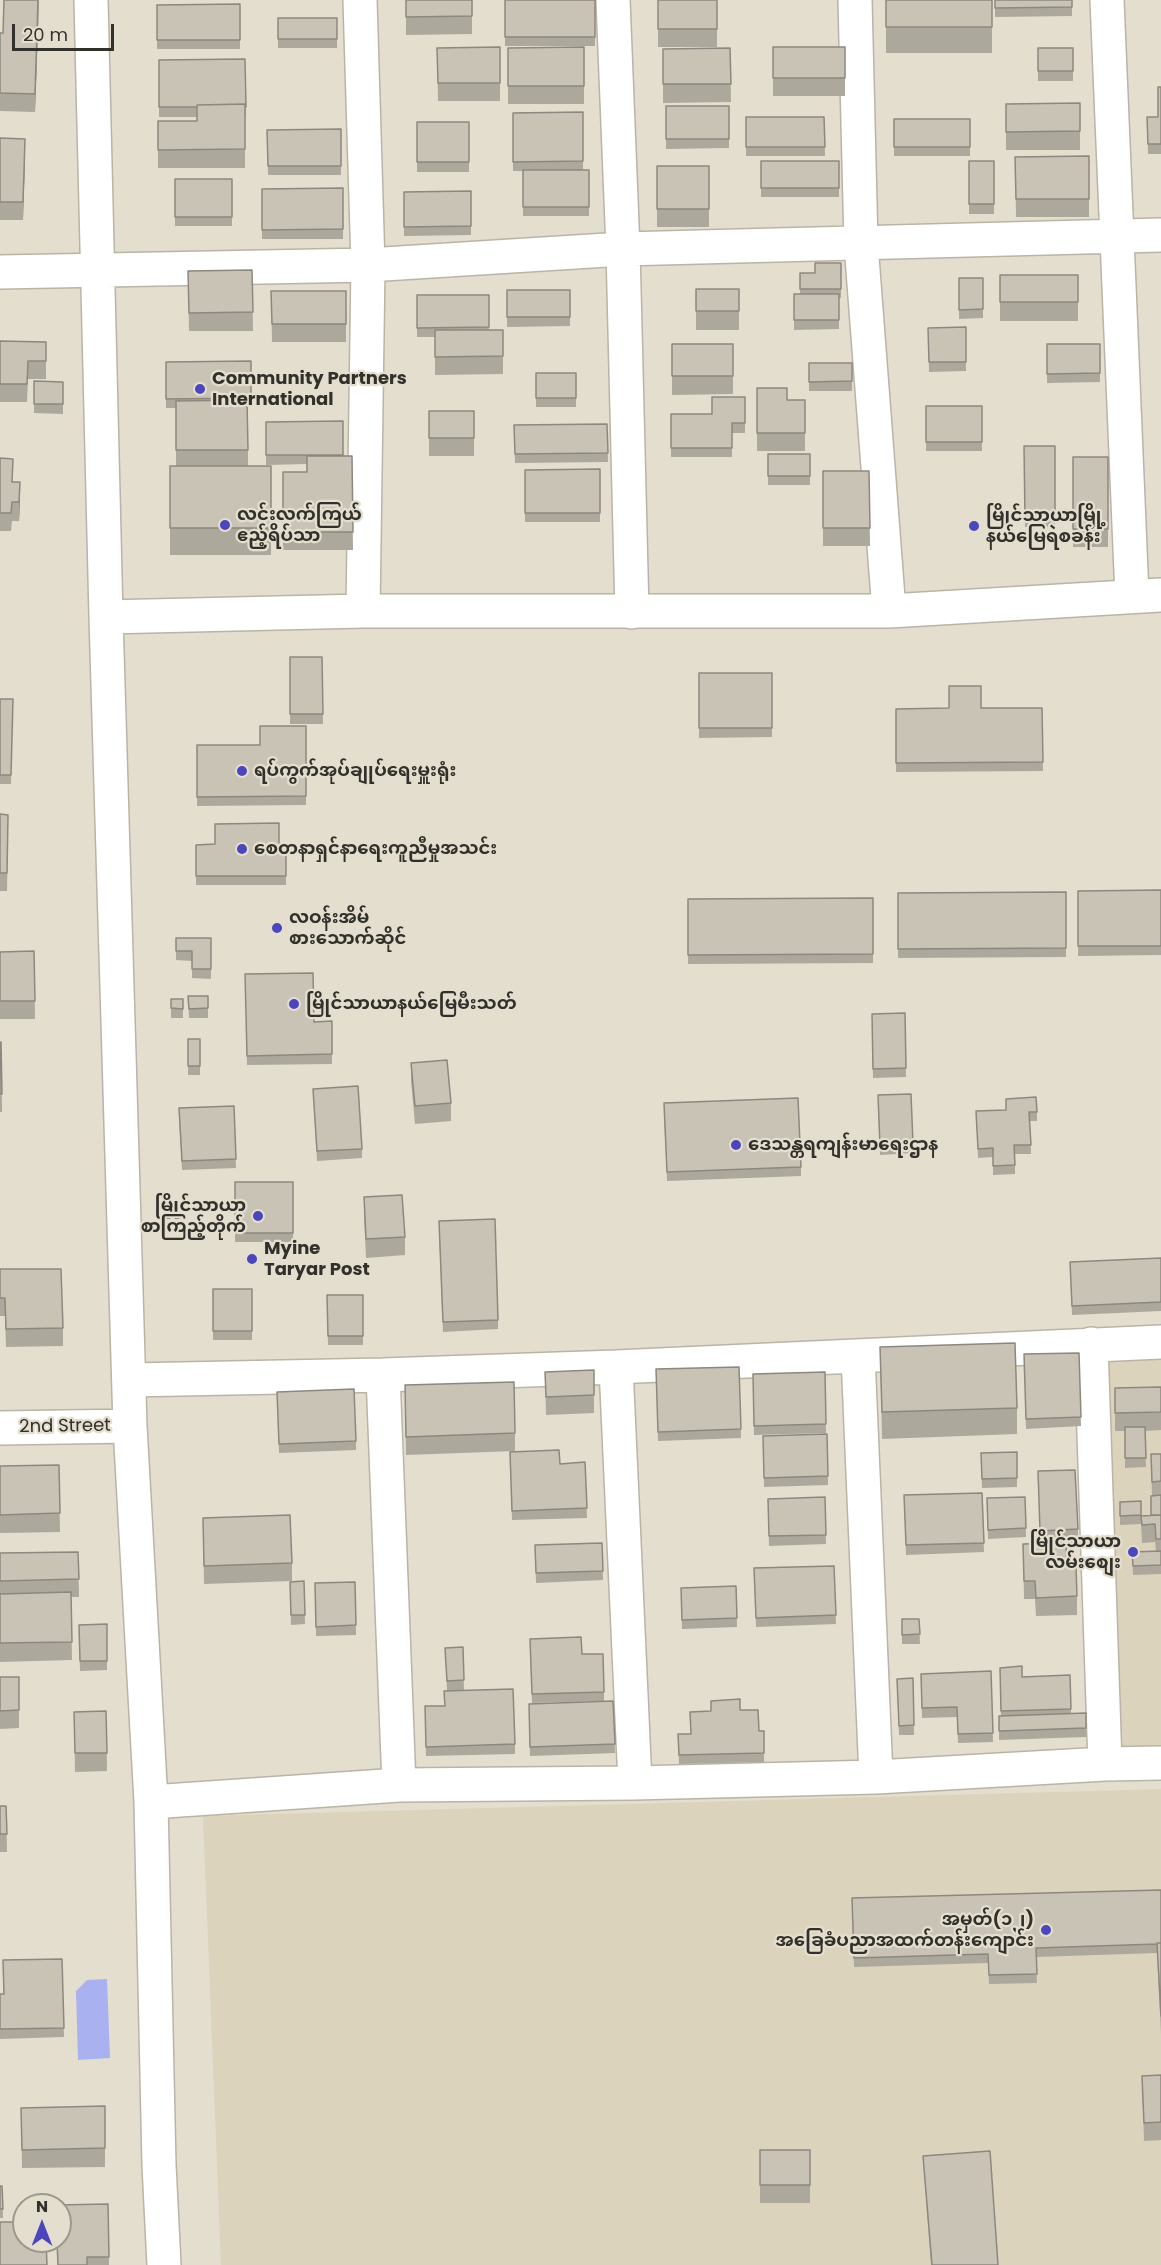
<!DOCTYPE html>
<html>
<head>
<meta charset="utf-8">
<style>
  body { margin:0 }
  #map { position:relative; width:1161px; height:2265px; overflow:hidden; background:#e4decf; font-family:Poppins,sans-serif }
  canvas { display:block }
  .north { position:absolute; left:12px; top:2193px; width:60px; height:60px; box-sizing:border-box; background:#e4decf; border:2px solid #9d988d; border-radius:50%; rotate:0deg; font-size:16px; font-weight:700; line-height:24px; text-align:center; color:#32302a }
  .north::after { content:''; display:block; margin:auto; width:21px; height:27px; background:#4c46bc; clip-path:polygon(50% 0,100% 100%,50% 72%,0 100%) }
  .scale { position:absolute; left:12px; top:24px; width:102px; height:27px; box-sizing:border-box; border:3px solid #32302a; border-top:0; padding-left:8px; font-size:18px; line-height:21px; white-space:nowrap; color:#32302a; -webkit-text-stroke:4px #e4decf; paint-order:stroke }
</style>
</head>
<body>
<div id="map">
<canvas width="1161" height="2265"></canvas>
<div class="north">N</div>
<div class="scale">20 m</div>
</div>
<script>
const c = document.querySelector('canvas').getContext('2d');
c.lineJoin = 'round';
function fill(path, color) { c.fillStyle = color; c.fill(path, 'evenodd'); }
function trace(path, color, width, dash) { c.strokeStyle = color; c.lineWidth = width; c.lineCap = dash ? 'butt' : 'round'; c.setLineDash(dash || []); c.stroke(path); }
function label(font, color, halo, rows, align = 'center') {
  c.font = font + ' Poppins,"Noto Sans Myanmar",sans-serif'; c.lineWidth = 4.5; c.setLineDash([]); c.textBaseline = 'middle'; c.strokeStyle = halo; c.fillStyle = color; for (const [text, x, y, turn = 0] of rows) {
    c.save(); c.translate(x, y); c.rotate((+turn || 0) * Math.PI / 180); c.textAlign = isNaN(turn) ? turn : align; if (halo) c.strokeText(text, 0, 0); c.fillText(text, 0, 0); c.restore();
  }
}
fill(new Path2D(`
  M1161 1349V1752H1113L1097 1351Z
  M1161 1789V2265H221L203 1816Z`), '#dcd3bd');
fill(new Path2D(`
  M107 1979 110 2058 78 2060 76 1991 87 1980Z`), '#aab1f0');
const street = new Path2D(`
  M91 0 106 617 130 1426 151 1802 159 2165 164 2265
  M360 0 368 265 363 611
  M613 0 623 249 632 612
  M855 0 861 244 889 611
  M1107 0 1132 596
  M0 272 368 265 623 249 1161 235
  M106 617 363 611H889L1161 595
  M1091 1344 1105 1764
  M858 1356 876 1777
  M616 1367 635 1783
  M383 1375 399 1785
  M130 1380 383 1375 616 1367 1161 1342
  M0 1428 130 1426
  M151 1802 399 1785 635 1783 876 1777 1105 1764 1161 1763`);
trace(street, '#bab4a6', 36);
trace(street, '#fff', 33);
fill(new Path2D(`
  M39 0 35 112 0 111V33H3Z
  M406 0H472V34L406 35Z
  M505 0H595V46H505Z
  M658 0H717V47H658Z
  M886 0H992V53H886Z
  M995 0H1072V16L995 17Z
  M240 4V49H157V5Z
  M278 18H337V48H278Z
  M500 47V101H438L437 48Z
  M584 47V104H508V48Z
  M773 47H845V96H773Z
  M730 48 731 102 663 103V49Z
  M1038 48H1073V81H1038Z
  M245 59 246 117H245V168H158V121H197V117H159V60Z
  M1161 87V154H1148L1147 117H1158Z
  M1080 103V150H1006V104Z
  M666 106H729V148L666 149Z
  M583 112V170H589V216H523V171H513V113Z
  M746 117H824L825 156H746Z
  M894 119H970V156H894Z
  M417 122H469V172H417Z
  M341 129V175H268L267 130Z
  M0 138 25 157 23 220H0Z
  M1089 156V217H1016L1015 157Z
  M761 161H839V197H761Z
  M969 161H994V214H969Z
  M657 166H709V227H657Z
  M175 179H232V226H175Z
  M343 188V239H262V189Z
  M471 191V235L404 236V192Z
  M841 263V298H839V329L794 330V294H800V273H815Z
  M252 270 253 331H189L188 271Z
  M1000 275H1078V321H1000Z
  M959 278H983V318L959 319Z
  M696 289H739V330H696Z
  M507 290H570V326L507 327Z
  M271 291H346V342H272Z
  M417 295H489V330H503V374L435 375V337H417Z
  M966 327V371L929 372 928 328Z
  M0 341 46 342V379H28L27 402H0Z
  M672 344H733V394L672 395Z
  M1047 344H1100V382L1047 383Z
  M251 361V407H248V466H271V555H170V466H176V408H166V362Z
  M809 363H852V391H809Z
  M536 373H576V407H536Z
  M34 381 63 382V414L34 413Z
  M757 388 787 400H805V451H757Z
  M745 397V433H732V457H671V414H712Z
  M926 406H982V451H926Z
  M429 411H474V456H429Z
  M343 421V456H352L353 550H283V472H307V464L266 465V422Z
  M607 424 608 462 515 463 514 425Z
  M1024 446H1055V527H1025Z
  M768 454H810V485H768Z
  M1073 457H1108V547H1073Z
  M0 458 13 482 20 500 19 521H12L11 531H0Z
  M600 469V522H525V470Z
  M823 471H869L870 546H823Z
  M290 657H322L323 724H290Z
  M699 673H772V737L699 738Z
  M0 699H13L11 784H0Z
  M1042 708 1043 771 896 772V709Z
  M306 726V805L197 806V745H260Z
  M0 814 8 833 7 891H0Z
  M215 844H286V885H196V845Z
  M1161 890V955L1078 956V891Z
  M1066 892V957L898 958V893Z
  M873 898V963L688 964V899Z
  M176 938H211V979L192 978V961L176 960Z
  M34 951 35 1019H0V952Z
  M245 974 314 1022 332 1021V1064L247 1065Z
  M188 996H208V1018H189Z
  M171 999H183V1018H171Z
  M905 1013 906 1077 873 1078 872 1014Z
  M188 1039H200V1075H188Z
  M0 1042H1L2 1112H0Z
  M411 1063 451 1103V1121L415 1124 411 1081Z
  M313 1089 362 1149V1158L317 1161Z
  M878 1105 913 1144V1153L880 1155Z
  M234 1106 236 1168 182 1170 179 1117Z
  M976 1111 1037 1112V1121H1030L1031 1154H1015V1174L993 1175V1157L978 1158Z
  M664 1112 801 1167V1176L667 1181Z
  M235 1182H293V1242H235Z
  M364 1197 405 1237V1255L366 1258 364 1215Z
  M439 1231 498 1320V1329L443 1332Z
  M1161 1258V1311L1072 1315 1070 1262Z
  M0 1269 63 1328V1346L6 1347 5 1316H0Z
  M213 1289H252V1340H213Z
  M327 1295H363V1345H328Z
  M880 1347 1017 1408V1434L882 1439Z
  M1079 1353 1081 1426 1026 1429 1024 1354Z
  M739 1367 741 1438 658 1441 656 1369Z
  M594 1370V1413L546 1415 545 1372Z
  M825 1372 826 1433 754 1435 753 1374Z
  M405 1385 515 1433V1451L406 1455Z
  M1161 1387V1430L1145 1431 1146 1467 1125 1468V1431H1115V1388Z
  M277 1392 356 1441V1450L279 1453Z
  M827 1434 828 1485 764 1487 763 1436Z
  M510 1452 560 1464 585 1462 587 1518 512 1520Z
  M1017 1452V1487L982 1488 981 1453Z
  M1151 1454H1161V1574L1133 1575 1132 1552 1156 1551 1155 1542 1142 1543 1141 1524 1120 1525V1502L1141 1516 1151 1515 1152 1496Z
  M59 1465 60 1532 0 1533V1466Z
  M1038 1471 1078 1529V1547L1066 1548 1067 1567 1077 1596V1615L1036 1616 1035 1599H1024L1023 1544 1040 1543Z
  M982 1493 984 1552 906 1555 904 1495Z
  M825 1497 826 1544 769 1546 768 1499Z
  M1025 1497 1026 1537 988 1539 987 1498Z
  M203 1518 292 1563V1581L204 1584Z
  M602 1543 603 1580 536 1583 535 1545Z
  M78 1552 79 1597H71L72 1660 0 1662V1553Z
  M834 1566 836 1624 756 1627 754 1568Z
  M304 1581 305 1624 291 1625 290 1582Z
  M355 1582 356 1635 316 1636 315 1583Z
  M736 1586 737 1627 682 1629 681 1588Z
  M902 1619H919L920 1644H902Z
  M107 1624V1670L80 1671 79 1625Z
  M530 1639 582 1654 604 1692V1701L532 1703Z
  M463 1647 464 1690H447L445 1648Z
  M1000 1668 1022 1677 1070 1675 1071 1714 1086 1713V1737L999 1740V1716H1001Z
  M991 1671 993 1742 958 1743 957 1717 922 1718 921 1674Z
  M0 1677H19V1728L0 1729Z
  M913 1678 914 1735H899L897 1679Z
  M613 1701 615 1753 530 1756 529 1704Z
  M425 1706H445L515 1744V1754L426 1756Z
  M740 1710 759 1731H764V1762L679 1764 678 1734H690Z
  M106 1711 107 1771 75 1772 74 1712Z
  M0 1806H6L7 1852H0Z
  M1161 1890V2034L1157 1953 1036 1957 1037 1983 989 1984 988 1963 854 1967 852 1898Z
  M62 1959 64 2037 0 2039V1994H4Z
  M1161 2075V2140L1144 2141 1142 2076Z
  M105 2106V2167L22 2168 21 2108Z
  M760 2150H810V2203H760Z
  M923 2156 998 2265H931Z
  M0 2186H2L3 2218H0Z
  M108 2204 109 2265H58Z`), '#ada89c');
fill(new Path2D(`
  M39 0V4L35 112V94Z
  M25 139V157L23 220V202Z
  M20 482V500L19 521V502Z`), '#8d887f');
const building = new Path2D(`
  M4 0H38L35 94 0 93V33H3Z
  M406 0H472V16L406 17Z
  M505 0H595V37H505Z
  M658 0H717V29H658Z
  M886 0H992V27H886Z
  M995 0H1072V7L995 8Z
  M240 4V40H157V5Z
  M278 18H337V39H278Z
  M500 47V83H438L437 48Z
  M584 47V86H508V48Z
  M773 47H845V78H773Z
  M730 48 731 84H663V49Z
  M1038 48H1073V71H1038Z
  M245 59 246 107H245V104L197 105V107H159V60Z
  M1158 87H1161V144H1148L1147 117H1158Z
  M1080 103V131L1006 132V104Z
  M245 104V149L158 150V121H197V105Z
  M666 106H729V139H666Z
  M583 112V161L513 162V113Z
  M746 117H824L825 147H746Z
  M894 119H970V147H894Z
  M417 122H469V162H417Z
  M341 129V166H268L267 130Z
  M0 138 25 139 23 202H0Z
  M1089 156V199H1016L1015 157Z
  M761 161H839V188H761Z
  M969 161H994V204H969Z
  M657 166H709V209H657Z
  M523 170H589V207H523Z
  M175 179H232V217H175Z
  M343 188V229L262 230V189Z
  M471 191V226L404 227V192Z
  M815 263H841V289H800V273H815Z
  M252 270 253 312 189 313 188 271Z
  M1000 275H1078V302H1000Z
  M959 278H983V309L959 310Z
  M696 289H739V311H696Z
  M507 290H570V317H507Z
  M271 291H346V324H272Z
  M794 294H839V320H794Z
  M417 295H489V327L417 328Z
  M966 327V362H929L928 328Z
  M435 330H503V356L435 357Z
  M0 341 46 342V361H28L27 384H0Z
  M672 344H733V376H672Z
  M1047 344H1100V373L1047 374Z
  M251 361V398L166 399V362Z
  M809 363H852V381L809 382Z
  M536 373H576V398H536Z
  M34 381 63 382V404H34Z
  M757 388H787V400H805V433H757Z
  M712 397H745V423H732V448H671V414H712Z
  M247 400 248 450H176V401Z
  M926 406H982V442H926Z
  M429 411H474V438H429Z
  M343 421V455H266V422Z
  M607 424 608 453 515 454 514 425Z
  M1024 446H1055V518H1025Z
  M768 454H810V476H768Z
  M307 456H352L353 532H283V472H307Z
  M1073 457H1108V529H1073Z
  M0 458 13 459 12 482H20L19 502H12L11 513H0Z
  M170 466H271V528H170Z
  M600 469V513H525V470Z
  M823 471H869L870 528H823Z
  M290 657H322L323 714H290Z
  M699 673H772V728H699Z
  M949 686H981V708H1042L1043 762 896 763V709L949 708Z
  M0 699H13L11 775H0Z
  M260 726H306V796L197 797V745H260Z
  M0 814 8 815 7 873H0Z
  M279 823V844H286V876H196V845L215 844V824Z
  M1161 890V946H1078V891Z
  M1066 892V948L898 949V893Z
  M873 898V954L688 955V899Z
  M176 938H211V969H192V951H176Z
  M34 951 35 1001H0V952Z
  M313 973 314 1022 332 1021V1054L247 1056 245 974Z
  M188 996H208V1008L189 1009Z
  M171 999H183V1009L171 1008Z
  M905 1013 906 1068 873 1069 872 1014Z
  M188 1039H200V1066H188Z
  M0 1042H1L2 1094H0Z
  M447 1060 451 1103 415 1106 411 1063Z
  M358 1086 362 1149 317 1151 313 1089Z
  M911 1094 913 1144 880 1146 878 1095Z
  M1036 1097 1037 1112H1029L1031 1145H1014L1015 1165 993 1166V1148L978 1149 976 1111 1006 1110V1099Z
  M798 1098 801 1167 667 1172 664 1103Z
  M234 1106 236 1159 182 1161 179 1108Z
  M235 1182H293V1233H235Z
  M402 1195 405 1237 366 1239 364 1197Z
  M495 1219 498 1320 443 1322 439 1221Z
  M1161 1258V1302L1072 1306 1070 1262Z
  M0 1269H61L63 1328 6 1329 5 1298H0Z
  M213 1289H252V1331H213Z
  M327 1295H363V1336H328Z
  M1015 1343 1017 1408 882 1412 880 1347Z
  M1079 1353 1081 1417 1026 1419 1024 1354Z
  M739 1367 741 1429 658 1432 656 1369Z
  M594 1370V1395L546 1397 545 1372Z
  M825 1372 826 1424 754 1426 753 1374Z
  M514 1382 515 1433 406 1437 405 1385Z
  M1161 1387V1412L1115 1413V1388Z
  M354 1389 356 1441 279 1444 277 1392Z
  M1125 1427H1145L1146 1458H1125Z
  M827 1434 828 1476 764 1478 763 1436Z
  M559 1450 560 1464 585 1462 587 1508 512 1511 510 1452Z
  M1017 1452V1478L982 1479 981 1453Z
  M1151 1454H1161V1481L1152 1482Z
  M59 1465 60 1513 0 1515V1466Z
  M1075 1470 1078 1529 1040 1531 1038 1471Z
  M982 1493 984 1543 906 1545 904 1495Z
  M1161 1495V1515H1151V1496Z
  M825 1497 826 1535 769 1536 768 1499Z
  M1025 1497 1026 1528 988 1530 987 1498Z
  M1141 1501V1515L1120 1516V1502Z
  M290 1515 292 1563 204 1566 203 1518Z
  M1161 1515V1539H1156L1155 1524 1142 1525 1141 1516Z
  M602 1543 603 1571 536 1573 535 1545Z
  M1066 1543 1067 1567H1076L1077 1596 1036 1598 1035 1581H1024L1023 1544Z
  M1161 1551V1565L1133 1566 1132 1552Z
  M78 1552 79 1579 0 1581V1553Z
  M834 1566 836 1615 756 1618 754 1568Z
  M304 1581 305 1615H291L290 1582Z
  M355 1582 356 1625 316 1627 315 1583Z
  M736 1586 737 1618 682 1620 681 1588Z
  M71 1592 72 1642 0 1643V1594Z
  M902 1619H919L920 1634 902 1635Z
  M107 1624V1661H80L79 1625Z
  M581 1637 582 1654H603L604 1692 532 1694 530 1639Z
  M463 1647 464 1680 447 1681 445 1648Z
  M1022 1666V1677L1070 1675 1071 1709 1001 1711 1000 1668Z
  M991 1671 993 1733 958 1734 957 1707 922 1708 921 1674Z
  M0 1677H19V1710L0 1711Z
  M913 1678 914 1725 899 1726 897 1679Z
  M513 1689 515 1744 426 1747 425 1706H445L444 1691Z
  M740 1699V1710H758L759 1731H764V1753L679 1755 678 1734H691L690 1712 711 1711V1701Z
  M613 1701 615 1744 530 1747 529 1704Z
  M106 1711 107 1753H75L74 1712Z
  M1086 1713V1728L999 1731V1716Z
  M0 1806H6L7 1834H0Z
  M1161 1890V1943H1157V1944L1036 1948 1037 1974 989 1975 988 1954 854 1958 852 1898Z
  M1157 1943H1161V2016Z
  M62 1959 64 2028 0 2029V1994H4L3 1960Z
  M1161 2075V2122L1144 2123 1142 2076Z
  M105 2106V2148L22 2150 21 2108Z
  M760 2150H810V2185H760Z
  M990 2151 998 2265H932L923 2156Z
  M0 2186H2L3 2209H0Z
  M108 2204 109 2257H87V2265H58L57 2241H60V2205H57Z
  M0 2222H24V2241H46L47 2265H0Z`);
fill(building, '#c9c3b5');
trace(building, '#8d887f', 1.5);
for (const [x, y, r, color] of [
  [200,389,6,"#4c46bc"],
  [225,525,6,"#4c46bc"],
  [974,526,6,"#4c46bc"],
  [242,771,6,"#4c46bc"],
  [242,849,6,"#4c46bc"],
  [277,928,6,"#4c46bc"],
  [294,1004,6,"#4c46bc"],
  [736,1145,6,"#4c46bc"],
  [258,1216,6,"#4c46bc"],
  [252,1259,6,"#4c46bc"],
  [1133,1552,6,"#4c46bc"],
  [1046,1930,6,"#4c46bc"]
]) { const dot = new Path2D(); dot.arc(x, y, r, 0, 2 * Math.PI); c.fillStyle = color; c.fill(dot); trace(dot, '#e4decf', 2); }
label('bold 18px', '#32302a', '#e4decf', [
  ["Community Partners",212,379],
  ["International",212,400],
  ["လင်းလက်ကြယ်",237,515],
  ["ဧည့်ရိပ်သာ",237,536],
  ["မြိုင်သာယာမြို့",986,516],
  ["နယ်မြေရဲစခန်း",986,537],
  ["ရပ်ကွက်အုပ်ချုပ်ရေးမှူးရုံး",254,771],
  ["စေတနာရှင်နာရေးကူညီမှုအသင်း",254,849],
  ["လဝန်းအိမ်",289,918],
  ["စားသောက်ဆိုင်",289,939],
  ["မြိုင်သာယာနယ်မြေမီးသတ်",306,1004],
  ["ဒေသန္တရကျန်းမာရေးဌာန",748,1145],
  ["မြိုင်သာယာ",246,1206,"right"],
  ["စာကြည့်တိုက်",246,1227,"right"],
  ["Myine",264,1249],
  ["Taryar Post",264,1270],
  ["မြိုင်သာယာ",1121,1542,"right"],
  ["လမ်းစျေး",1121,1563,"right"],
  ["အမှတ်(၁၂)",1034,1920,"right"],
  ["အခြေခံပညာအထက်တန်းကျောင်း",1034,1941,"right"]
], 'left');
label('18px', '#32302a', '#e4decf', [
  ["2nd Street",65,1427,-1]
]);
</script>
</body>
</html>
